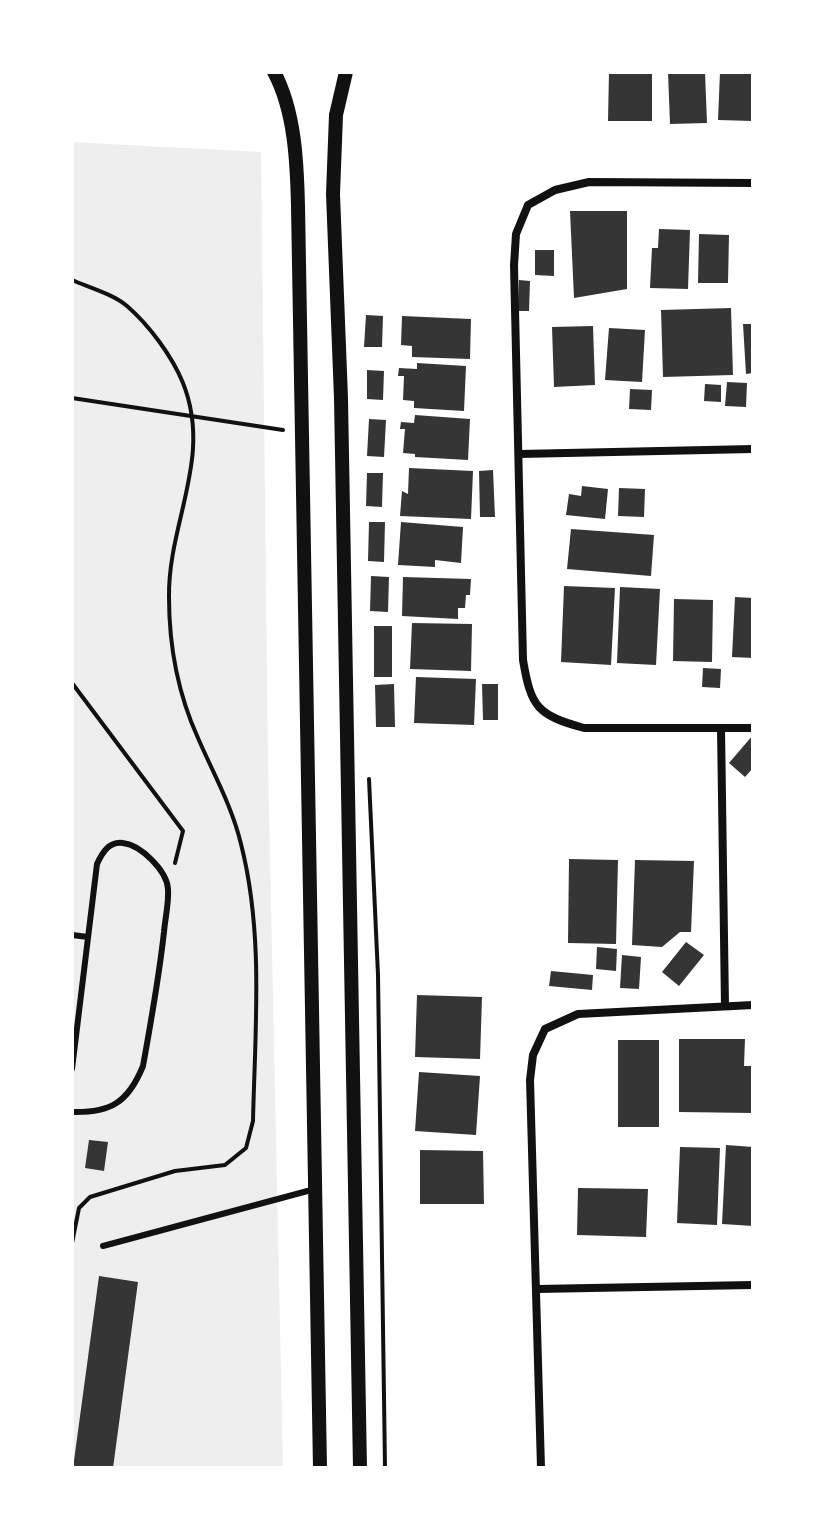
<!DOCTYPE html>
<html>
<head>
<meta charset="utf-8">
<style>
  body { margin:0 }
  #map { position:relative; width:825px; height:1540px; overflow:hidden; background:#fff; font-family:Inter,sans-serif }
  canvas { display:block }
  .frame { position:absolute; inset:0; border:74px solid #fff; pointer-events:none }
</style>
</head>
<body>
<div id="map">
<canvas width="825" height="1540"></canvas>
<div class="frame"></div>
</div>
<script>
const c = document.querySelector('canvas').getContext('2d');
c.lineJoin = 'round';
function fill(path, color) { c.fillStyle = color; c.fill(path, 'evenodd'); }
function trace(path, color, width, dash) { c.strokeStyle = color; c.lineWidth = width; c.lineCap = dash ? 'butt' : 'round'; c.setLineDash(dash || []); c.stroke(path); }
fill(new Path2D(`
  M72 142 261 152 268 762 283 1468H72Z`), '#eee');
fill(new Path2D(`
  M609 72H652V121H608Z
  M668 72H705L707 123 670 124Z
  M720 72H753V121L718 120Z
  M570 211H627V289L574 298Z
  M659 229 690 230 688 289 650 288 652 248H658Z
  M699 234 729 235 728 283H698Z
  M535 250H554V276L535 275Z
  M519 280 530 281 529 311H518Z
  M731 308 733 375 663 377 661 310Z
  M366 315 383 316 382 347H364Z
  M402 316 471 319 470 359 412 357V346L401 345Z
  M743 324H753V373L746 374Z
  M593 326 595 385 554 387 552 327Z
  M609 328 645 330 642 382 605 380Z
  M417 363 466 366 464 411 414 408V401L403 400 404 376H398L399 368 417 369Z
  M367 370 384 371 383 400 367 399Z
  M727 382 747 383 746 407 725 406Z
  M705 384 721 385V402L704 401Z
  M630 389 652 390 651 410 629 409Z
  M415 415 470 419 468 460 415 457V454L403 453 405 429H400L401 422 414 423Z
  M369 419 386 420 384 457 367 456Z
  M409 468 473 471 471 519 400 516 402 491 408 494Z
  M493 470 495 517H480L479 471Z
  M367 473H383L382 507 366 506Z
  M582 486 608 489 605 519 566 515 569 494 581 496Z
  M619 488 645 489 644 517 618 516Z
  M369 522H385L384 562 368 561Z
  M401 522 463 527 461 563 435 560V567L398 565Z
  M571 529 654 535 651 576 567 569Z
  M371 576 389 577 388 612 370 611Z
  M403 577 471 579 470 595H466L465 608H458V619L402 616Z
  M564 586 615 588 611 665 561 662Z
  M620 587 660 589 656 665 617 663Z
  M735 597 753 598V658L732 657Z
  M674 599 713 600 712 662 673 661Z
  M412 623 472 624 471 671 410 669Z
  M374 626H392V677H374Z
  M703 668 721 669 720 688 702 687Z
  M416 677 476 679 474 725 414 723Z
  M394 684 395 727H376L375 685Z
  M482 684H498V720H483Z
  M753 735V768L745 777 729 763Z
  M569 859 618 860 616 944 568 943Z
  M635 860 694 861 691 932H680L662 947 632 945Z
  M686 942 704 955 679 986 662 972Z
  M597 947 617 949 616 971 596 969Z
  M622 955 641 957 639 989 620 988Z
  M551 971 593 975 592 990 549 986Z
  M417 995 482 997 480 1059 415 1057Z
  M679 1039H745L744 1066H753V1113L679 1112Z
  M618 1040H659V1127H618Z
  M419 1072 480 1076 476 1135 415 1131Z
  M89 1140 108 1142 104 1171 85 1168Z
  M726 1145 753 1147V1226L722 1224Z
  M680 1147 720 1148 717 1225 677 1223Z
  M420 1150 483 1151 484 1204H420Z
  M578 1188 648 1189 646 1237 577 1235Z
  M99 1276 138 1282 113 1468H73Z`), '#353535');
trace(new Path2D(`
  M72 280C88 287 113 294 127 306 149 325 172 356 183 383 213 458 168 522 169 597 169 645 178 694 198 738 213 773 232 806 241 844 264 934 255 1029 253 1121L246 1148 225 1165 175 1171 90 1197 79 1208 72 1243
  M72 398 283 430
  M72 683 183 831 175 863
  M369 779 378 975 385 1468`), '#111', 4);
trace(new Path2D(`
  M72 935 88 937
  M72 1069 97 864C102 853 109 841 123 843 141 845 167 871 168 889 169 903 165 919 164 932 159 977 151 1022 143 1066 128 1103 110 1113 72 1112
  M103 1246 315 1189`), '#111', 6);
trace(new Path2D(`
  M753 183 589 182 555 190 528 205 516 234 514 265 523 660C531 707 537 715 584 728H753
  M520 454 753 449
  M721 728 725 1006
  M537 1289 753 1285
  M541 1468 530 1080 533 1055 545 1029 578 1014 753 1005`), '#111', 8);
trace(new Path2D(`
  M274 72C295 111 297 163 298 206L320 1468
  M346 72 336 115 333 194 341 398 360 1468`), '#111', 14);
</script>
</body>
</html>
